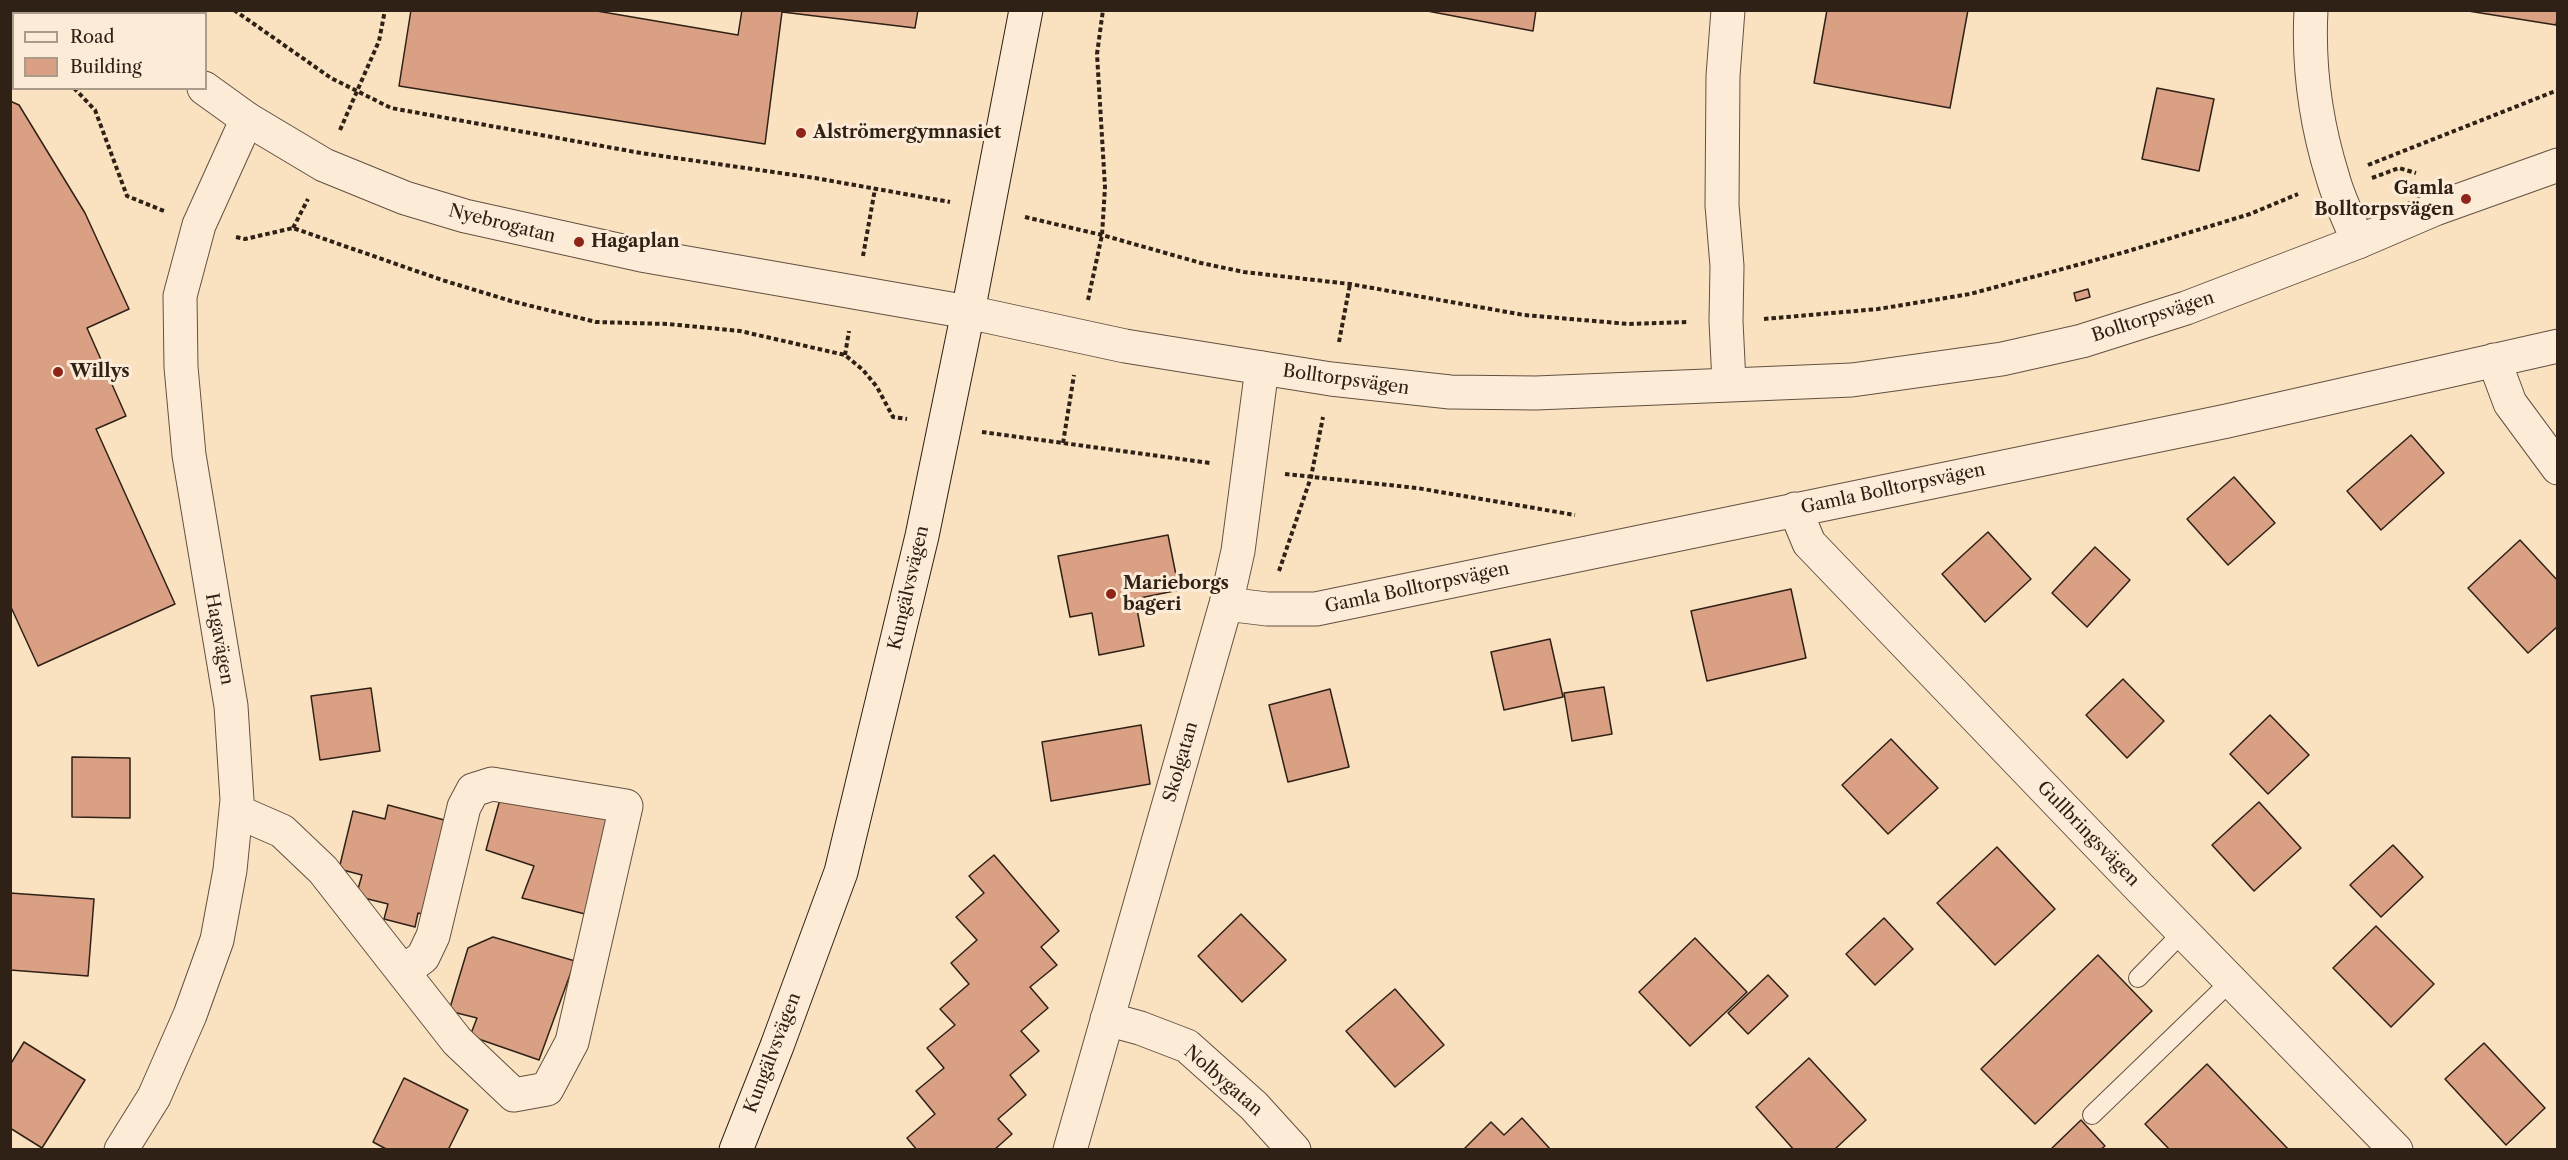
<!DOCTYPE html>
<html>
<head>
<meta charset="utf-8">
<style>
  body { margin:0 }
  #map { position:relative; width:2568px; height:1160px; overflow:hidden; background:#fae2c1; font-family:"Libre Caslon Text",serif }
  canvas { display:block }
  .frame { position:absolute; inset:0; border:12px solid #2f2116; pointer-events:none }
  .legend { position:absolute; left:12px; top:12px; width:195px; height:78px; box-sizing:border-box; background:#fcecd7; border:2px solid #aa9b8a; margin:0; padding:8px 10px; list-style:none; font-size:18px; color:#2f2116 }
  .legend li { display:flex; align-items:center; gap:12px; height:30px }
  .legend b { width:30px; border:2px solid #aa9b8a }
</style>
</head>
<body>
<div id="map">
<canvas width="2568" height="1160"></canvas>
<div class="frame"></div>
<ul class="legend">
<li><b style="height:8px;background:#fcecd7"></b>Road</li>
<li><b style="height:16px;background:#daa084"></b>Building</li>
</ul>
</div>
<script>
const c = document.querySelector('canvas').getContext('2d');
c.lineJoin = 'round';
function fill(path, color) { c.fillStyle = color; c.fill(path, 'evenodd'); }
function trace(path, color, width, dash) { c.strokeStyle = color; c.lineWidth = width; c.lineCap = dash ? 'butt' : 'round'; c.setLineDash(dash || []); c.stroke(path); }
function label(font, color, halo, rows, align = 'center') {
  c.font = font + ' "Libre Caslon Text",serif'; c.lineWidth = 6; c.setLineDash([]); c.textBaseline = 'middle'; c.strokeStyle = halo; c.fillStyle = color; for (const [text, x, y, turn = 0] of rows) {
    c.save(); c.translate(x, y); c.rotate((+turn || 0) * Math.PI / 180); c.textAlign = isNaN(turn) ? turn : align; if (halo) c.strokeText(text, 0, 0); c.fillText(text, 0, 0); c.restore();
  }
}
const building = new Path2D(`
  M411 10H591L738 35 742 10H918L915 28 782 12 765 144 399 86Z
  M1422 10H1536L1533 31Z
  M1827 10H1968L1950 108 1814 83Z
  M2462 10H2558V13L2556 25Z
  M2157 88 2214 99 2199 171 2142 159Z
  M10 101 19 105 85 213 129 309 87 328 126 416 96 429 175 604 38 666 10 605Z
  M2088 289 2090 297 2076 301 2074 293Z
  M2411 435 2444 473 2381 530 2347 491Z
  M2234 477 2275 523 2228 565 2187 519Z
  M1988 532 2031 579 1985 622 1942 574Z
  M1168 535 1179 590 1135 599 1144 646 1099 655 1092 613 1070 617 1058 556Z
  M2520 540 2558 581V626L2528 653 2468 588Z
  M2095 547 2130 580 2087 627 2052 593Z
  M1791 589 1806 658 1707 681 1691 611Z
  M1550 639 1563 697 1504 710 1491 652Z
  M2123 679 2164 721 2127 758 2086 715Z
  M1604 687 1612 734 1572 741 1564 693Z
  M371 688 380 751 320 760 311 696Z
  M1330 689 1349 767 1288 782 1269 705Z
  M2270 715 2309 755 2268 794 2230 754Z
  M1141 725 1150 784 1051 801 1042 742Z
  M1891 739 1938 788 1888 834 1842 785Z
  M72 757 130 758V818L72 817Z
  M502 792 612 819 585 914 522 898 534 866 486 850Z
  M2259 802 2301 848 2254 891 2212 845Z
  M388 805 448 821 425 915 418 913 415 927 384 919 388 904 356 896 362 875 339 869 353 811 385 819Z
  M2393 845 2423 877 2381 917 2350 885Z
  M1997 847 2055 909 1995 965 1937 903Z
  M994 855 1059 931 1041 947 1057 965 1030 987 1048 1008 1021 1031 1039 1051 1010 1075 1026 1095 998 1119 1012 1134 994 1150H917L907 1138 935 1114 916 1091 944 1068 927 1048 955 1025 940 1009 969 984 951 963 977 940 956 917 984 893 969 876Z
  M10 893 94 899 88 976 10 970Z
  M1241 914 1286 960 1242 1002 1198 956Z
  M1884 918 1913 949 1875 985 1846 954Z
  M2376 926 2434 984 2391 1027 2333 968Z
  M493 937 575 961 539 1060 470 1036 477 1018 449 1011 468 948Z
  M1695 938 1747 992 1690 1046 1639 992Z
  M2098 955 2152 1011 2035 1124 1981 1069Z
  M1768 975 1788 996 1748 1034 1728 1013Z
  M1395 989 1444 1045 1395 1087 1346 1031Z
  M24 1042 85 1080 42 1148 10 1128V1065Z
  M2484 1043 2545 1108 2506 1145 2445 1079Z
  M1809 1058 1866 1120 1834 1150H1794L1756 1107Z
  M2207 1064 2289 1150H2170L2145 1124Z
  M404 1078 468 1110 448 1150H388L373 1142Z
  M1522 1118 1551 1150H1463L1491 1122 1504 1135Z
  M2081 1120 2105 1146 2100 1150H2050Z`);
fill(building, '#daa084');
trace(building, '#2f2116', 1.5);
const service = new Path2D(`
  M2138 978 2183 932
  M2092 1115 2231 981`);
const minor = new Path2D(`
  M1728 10 1723 76 1722 205 1727 266 1726 321 1729 383
  M2311 10C2308 67 2316 124 2333 178 2339 200 2350 221 2358 242
  M2494 360 2510 403 2558 468
  M1795 509 1809 543 2140 888 2396 1150
  M1226 604 1267 609H1316L2227 421 2558 346
  M236 811 282 831 323 870 457 1041 514 1095 547 1089 572 1042 626 806 492 784 473 790 464 807 433 936 423 957 403 972
  M1107 1019 1140 1028 1187 1046 1254 1106 1294 1150
  M121 1150 154 1097 190 1015 217 940 230 870 237 800 231 706 189 455 181 367 180 296 199 225 247 119
  M1070 1150 1226 604 1238 551 1262 368`);
const tertiary = new Path2D(`
  M101 10 104 14
  M204 88 247 119 324 165 405 198 465 216 641 255 968 312 1125 346 1331 379 1450 392 1536 393 1852 380 2002 359 2082 341 2186 308 2358 242 2435 209 2558 165`);
const secondary = new Path2D(`
  M736 1150 777 1046 841 872 922 536 968 312 1026 10`);
trace(service, '#625141', 20);
trace(minor, '#625141', 35);
trace(tertiary, '#625141', 35);
trace(secondary, '#2f2116', 35);
trace(new Path2D(`
  M234 10 331 78 391 108 641 153 815 178 950 202
  M10 27 14 30
  M74 88 95 110 127 196 164 211
  M340 130 379 41 385 10
  M2368 165 2558 90
  M2372 178 2399 168 2416 173
  M1025 217 1102 235 1201 263 1244 272 1350 284 1524 315 1629 324 1688 322
  M293 228 308 199
  M236 237 245 239 293 228 442 280 511 301 596 322 668 324 740 331 845 355 863 370 877 387 893 417 907 419
  M863 256 875 189
  M1088 300 1102 235 1105 187 1097 54 1103 10
  M1764 319 1878 309 1970 294 2125 252 2250 214 2298 194
  M1339 342 1350 284
  M845 355 849 331
  M982 432 1210 463
  M1063 443 1074 375
  M1285 474 1417 488 1575 515
  M1279 571 1311 477 1323 417`), '#2f2116', 4, [4.5, 3]);
trace(service, '#fcecd7', 18);
trace(minor, '#fcecd7', 33);
trace(tertiary, '#fcecd7', 33);
trace(secondary, '#fcecd7', 33);
for (const [x, y, r, color] of [
  [801,133,6,"#8f2418"],
  [2466,199,6,"#8f2418"],
  [579,242,6,"#8f2418"],
  [58,372,6,"#8f2418"],
  [1111,594,6,"#8f2418"]
]) { const dot = new Path2D(); dot.arc(x, y, r, 0, 2 * Math.PI); c.fillStyle = color; c.fill(dot); trace(dot, '#fcecd7', 2); }
label('bold 18px', '#2f2116', '#fcecd7', [
  ["Alströmergymnasiet",813,133],
  ["Gamla",2454,189,"right"],
  ["Bolltorpsvägen",2454,210,"right"],
  ["Hagaplan",591,242],
  ["Willys",70,372],
  ["Marieborgs",1123,584],
  ["bageri",1123,605]
], 'left');
label('18px', '#2f2116', '#fcecd7', [
  ["Nyebrogatan",502,224,14],
  ["Bolltorpsvägen",2153,317,-18],
  ["Bolltorpsvägen",1346,380,8],
  ["Gamla Bolltorpsvägen",1893,489,-12],
  ["Kungälvsvägen",909,588,-77],
  ["Gamla Bolltorpsvägen",1417,588,-12],
  ["Hagavägen",219,639,80],
  ["Skolgatan",1181,762,-74],
  ["Gullbringsvägen",2088,834,46],
  ["Kungälvsvägen",773,1053,-69],
  ["Nolbygatan",1223,1081,41]
]);
</script>
</body>
</html>
